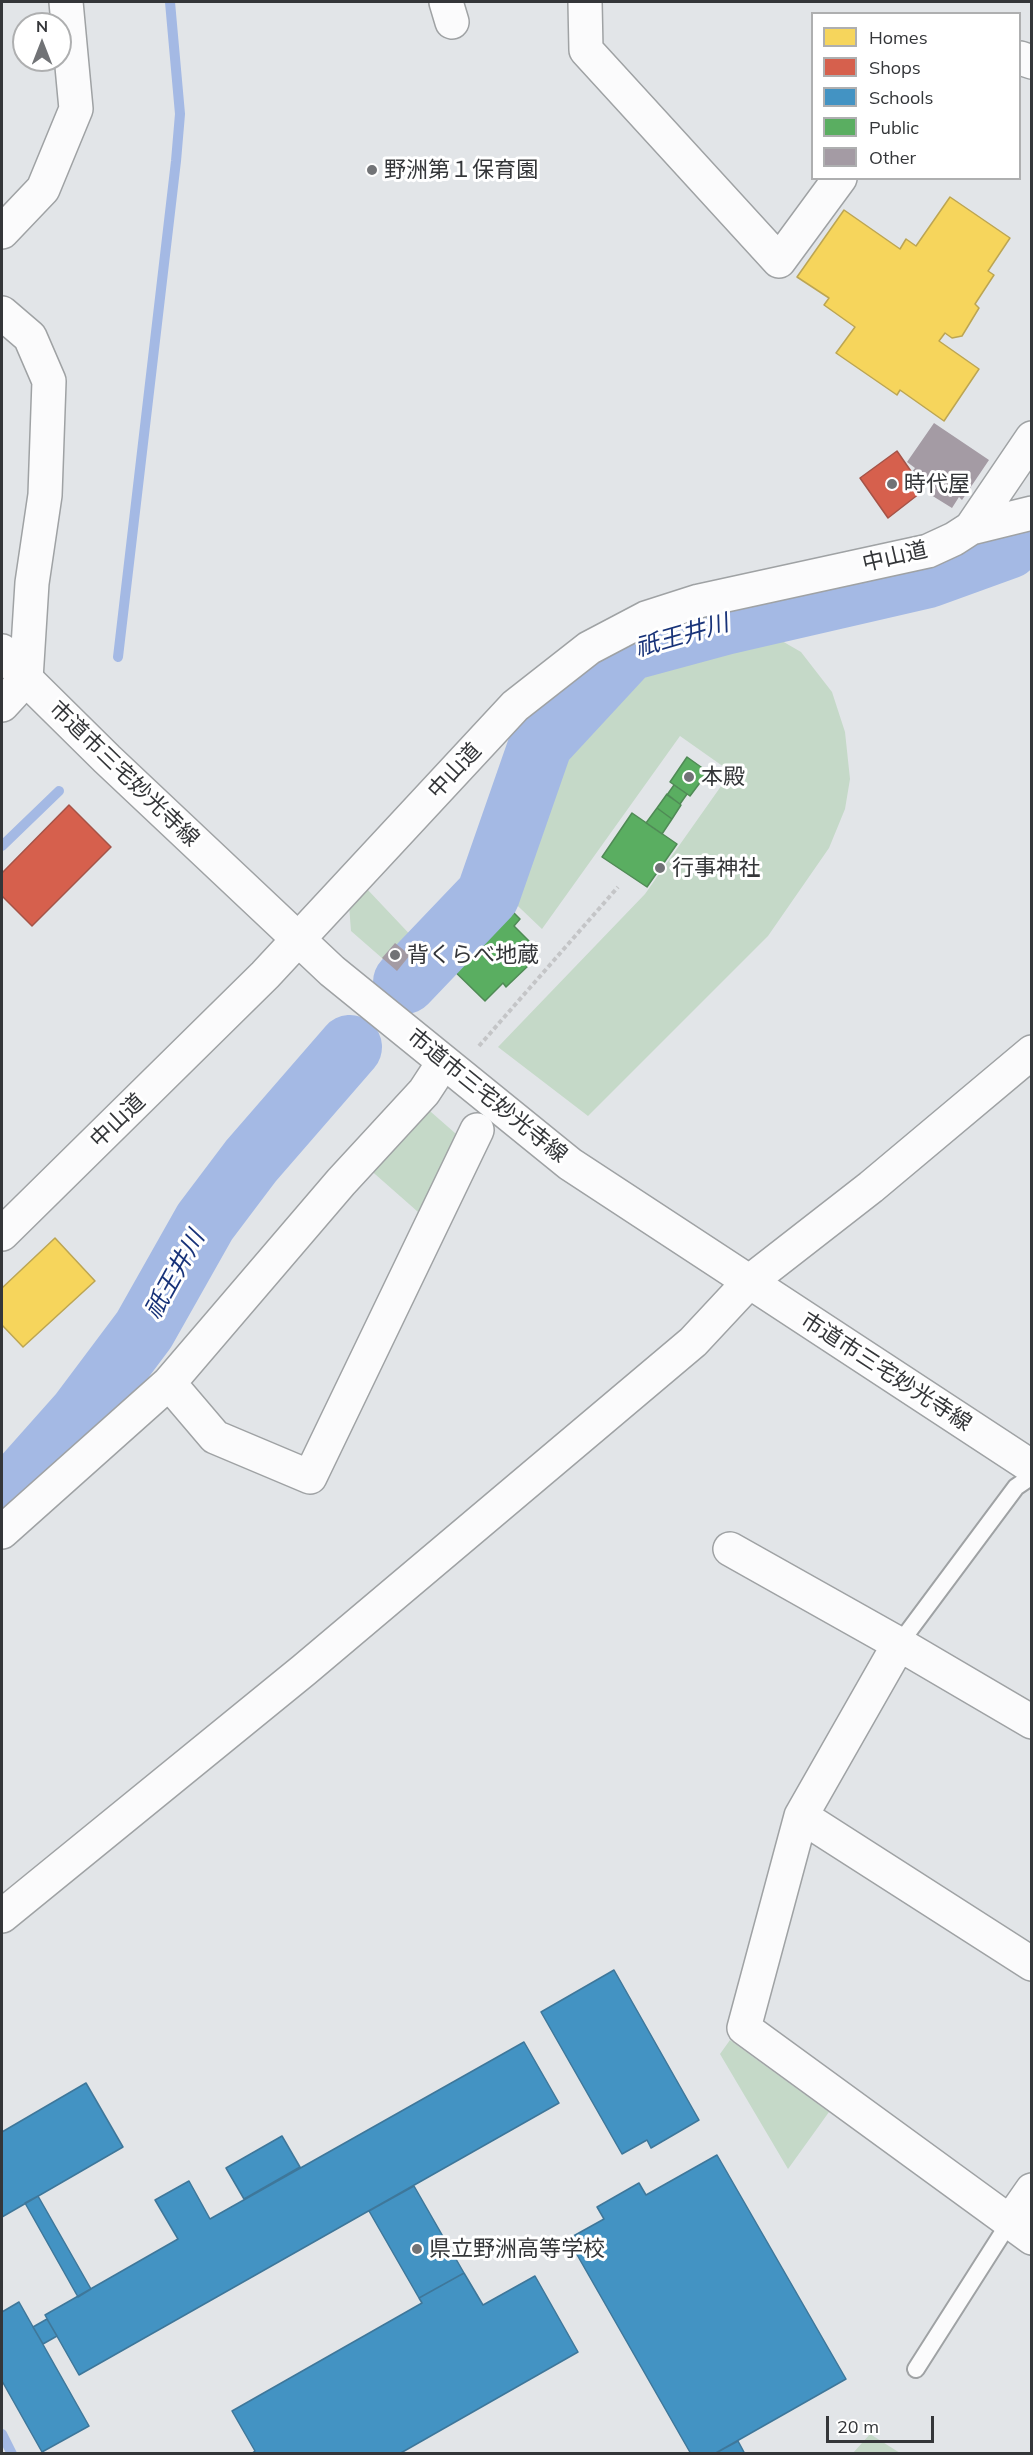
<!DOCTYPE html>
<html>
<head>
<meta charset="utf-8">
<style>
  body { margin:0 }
  #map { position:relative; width:1033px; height:2455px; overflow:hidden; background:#e2e5e8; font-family:Mulish,sans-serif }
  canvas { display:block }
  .frame { position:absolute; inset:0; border:3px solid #343639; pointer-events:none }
  .legend { position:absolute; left:811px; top:12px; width:210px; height:168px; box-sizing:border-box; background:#fff; border:2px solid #aeafb0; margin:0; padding:8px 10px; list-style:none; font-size:18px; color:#343639 }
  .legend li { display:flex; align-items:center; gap:12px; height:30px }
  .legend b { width:30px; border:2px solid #aeafb0 }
  .north { position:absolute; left:12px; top:12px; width:60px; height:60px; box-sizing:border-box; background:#fff; border:2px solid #aeafb0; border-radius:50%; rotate:0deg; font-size:16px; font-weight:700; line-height:24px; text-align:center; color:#343639 }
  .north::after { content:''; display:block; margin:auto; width:21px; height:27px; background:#717376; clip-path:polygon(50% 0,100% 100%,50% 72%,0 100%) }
  .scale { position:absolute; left:826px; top:2416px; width:108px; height:27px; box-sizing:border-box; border:3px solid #343639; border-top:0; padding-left:8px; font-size:18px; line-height:21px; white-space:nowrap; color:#343639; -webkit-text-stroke:4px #fff; paint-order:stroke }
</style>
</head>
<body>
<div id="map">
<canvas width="1033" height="2455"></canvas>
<div class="frame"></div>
<ul class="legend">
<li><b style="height:16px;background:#f6d55c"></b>Homes</li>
<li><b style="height:16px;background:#d6604d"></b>Shops</li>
<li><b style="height:16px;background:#4393c3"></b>Schools</li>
<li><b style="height:16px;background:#5aae61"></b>Public</li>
<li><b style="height:16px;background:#a49ba4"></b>Other</li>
</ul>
<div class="north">N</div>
<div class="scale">20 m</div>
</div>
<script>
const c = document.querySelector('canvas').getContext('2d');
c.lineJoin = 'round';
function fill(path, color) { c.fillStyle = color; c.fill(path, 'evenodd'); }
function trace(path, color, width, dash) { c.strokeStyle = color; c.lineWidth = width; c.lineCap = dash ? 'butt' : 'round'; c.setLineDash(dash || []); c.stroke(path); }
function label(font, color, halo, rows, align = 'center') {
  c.font = font + ' Mulish,"Noto Sans JP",sans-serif'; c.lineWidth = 6; c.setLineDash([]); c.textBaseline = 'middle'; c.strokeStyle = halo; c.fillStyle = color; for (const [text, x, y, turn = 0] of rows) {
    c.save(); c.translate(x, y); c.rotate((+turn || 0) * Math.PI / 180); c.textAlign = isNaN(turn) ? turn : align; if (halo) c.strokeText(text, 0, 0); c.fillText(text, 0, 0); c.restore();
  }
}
fill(new Path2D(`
  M751 623 801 652 832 692 845 732 850 779 845 809 829 848 768 936 588 1116 498 1047 645 894 731 772 680 736 542 929 500 889 517 817 549 740 599 689 640 657 702 636Z
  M367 889 418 943 419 948 398 972 351 931 349 905Z
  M423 1105 463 1140 426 1219 367 1167Z
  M730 2040 829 2112 788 2169 720 2054Z
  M870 2434 900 2453H853Z`), '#c5d9c8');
const homes = new Path2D(`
  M950 197 1010 238 988 271 994 275 975 304 979 308 962 336 952 338 945 333 939 341 979 369 944 421 900 390 897 395 836 353 855 327 824 305 829 298 797 277 844 210 900 249 906 239 916 246Z
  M55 1238 95 1281 23 1347 2 1325V1288Z`);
fill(homes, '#f6d55c');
trace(homes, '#bca552', 1.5);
const shops = new Path2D(`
  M897 451 924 490 888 518 860 478Z
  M69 805 111 847 32 926 2 896V873Z`);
fill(shops, '#d6604d');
trace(shops, '#a55347', 1.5);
const schools = new Path2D(`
  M614 1970 699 2120 651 2148 647 2140 622 2154 541 2012Z
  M524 2042 559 2103 79 2375 45 2315 178 2239 155 2200 189 2181 210 2219Z
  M86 2083 123 2147 2 2217V2132Z
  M282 2136 300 2167 244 2199 226 2168Z
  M717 2155 846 2379 714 2454H691L568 2239 604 2219 597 2207 639 2183 646 2195Z
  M414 2186 464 2273 419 2298 369 2211Z
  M38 2196 91 2289 78 2297 25 2203Z
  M464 2273 483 2305 535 2276 578 2352 399 2454H251L255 2451 232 2411 422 2303 419 2298Z
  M19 2302 89 2426 42 2452 2 2381V2312Z
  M47 2319 57 2336 43 2344 33 2327Z
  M738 2441 745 2454H714Z`);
fill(schools, '#4393c3');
trace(schools, '#3e779a', 1.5);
const public = new Path2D(`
  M687 757 708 772 690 796 670 782Z
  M674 785 687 794 680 804 667 795Z
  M667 794 681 805 672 819 657 808Z
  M657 808 672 819 662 834 646 823Z
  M632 813 677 844 647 887 602 857Z
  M501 900 520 919 514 926 537 949 525 962 529 965 506 987 503 983 485 1001 443 960Z`);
fill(public, '#5aae61');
trace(public, '#4f8a55', 1.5);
trace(new Path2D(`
  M118 657 176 161 180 114 170 2
  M2 846 59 791
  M2 2434 12 2454`), '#a4b9e4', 10);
trace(new Path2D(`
  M405 982 488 895 541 743 628 649 724 623 928 576 1008 547 1016 532
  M2 1503 81 1414 144 1330 205 1222 251 1161 350 1047`), '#a4b9e4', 64);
fill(new Path2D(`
  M934 423 989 460 962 500 959 497 952 508 931 495 936 488 912 472 915 468 907 462Z
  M395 943 410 955 397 971 382 958Z`), '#a49ba4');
const service = new Path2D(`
  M899 1644 1016 1487 1032 1476
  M916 2369 1009 2223`);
const minor = new Path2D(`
  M446 2 452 22
  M585 2 586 50 779 261 840 178
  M1020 58 1032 62
  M2 232 43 189 76 109 66 2
  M2 313 30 337 49 381 45 495 32 583 26 679 2 705
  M971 528 1032 438
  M2 1234 265 975 515 706 589 648 646 618 699 601 928 551 954 539 971 528 1032 513
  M169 1383 215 1437 310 1477 477 1130
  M2 1532 169 1383 341 1182 424 1092 443 1063
  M730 1549 899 1644 1032 1722
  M899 1644 801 1816 744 2028 1032 2238
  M801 1816 1032 1964
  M1009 2223 1032 2190`);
const tertiary = new Path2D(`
  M2 651 26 679 107 759 332 971 570 1164 1032 1467
  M2 1916 304 1670 693 1342 749 1282 871 1187 1032 1052`);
trace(service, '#9fa2a4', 20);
trace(minor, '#9fa2a4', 36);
trace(tertiary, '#9fa2a4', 36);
trace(new Path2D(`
  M479 1046 618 887`), '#c4c5c7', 4, [4.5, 3]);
trace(service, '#fbfbfc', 16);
trace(minor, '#fbfbfc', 33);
trace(tertiary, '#fbfbfc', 33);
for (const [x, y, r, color] of [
  [372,170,6,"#717376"],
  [892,484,6,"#717376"],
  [689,777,6,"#717376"],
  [660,868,6,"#717376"],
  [395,955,6,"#717376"],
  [417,2249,6,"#717376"]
]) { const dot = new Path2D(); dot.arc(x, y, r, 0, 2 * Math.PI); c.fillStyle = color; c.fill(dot); trace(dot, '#fff', 2); }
label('22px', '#343639', '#fff', [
  ["野洲第１保育園",384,170],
  ["時代屋",904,484],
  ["本殿",701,777],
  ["行事神社",672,868],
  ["背くらべ地蔵",407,955],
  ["県立野洲高等学校",429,2249]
], 'left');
label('22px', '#343639', '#fff', [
  ["中山道",895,557,-13],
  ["中山道",455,771,-47],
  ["市道市三宅妙光寺線",124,774,44],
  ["市道市三宅妙光寺線",487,1096,39],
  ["中山道",118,1121,-44],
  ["市道市三宅妙光寺線",886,1372,33]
]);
label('italic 24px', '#183379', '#fff', [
  ["祇王井川",682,636,-16],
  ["祇王井川",175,1275,-61]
]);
</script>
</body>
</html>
